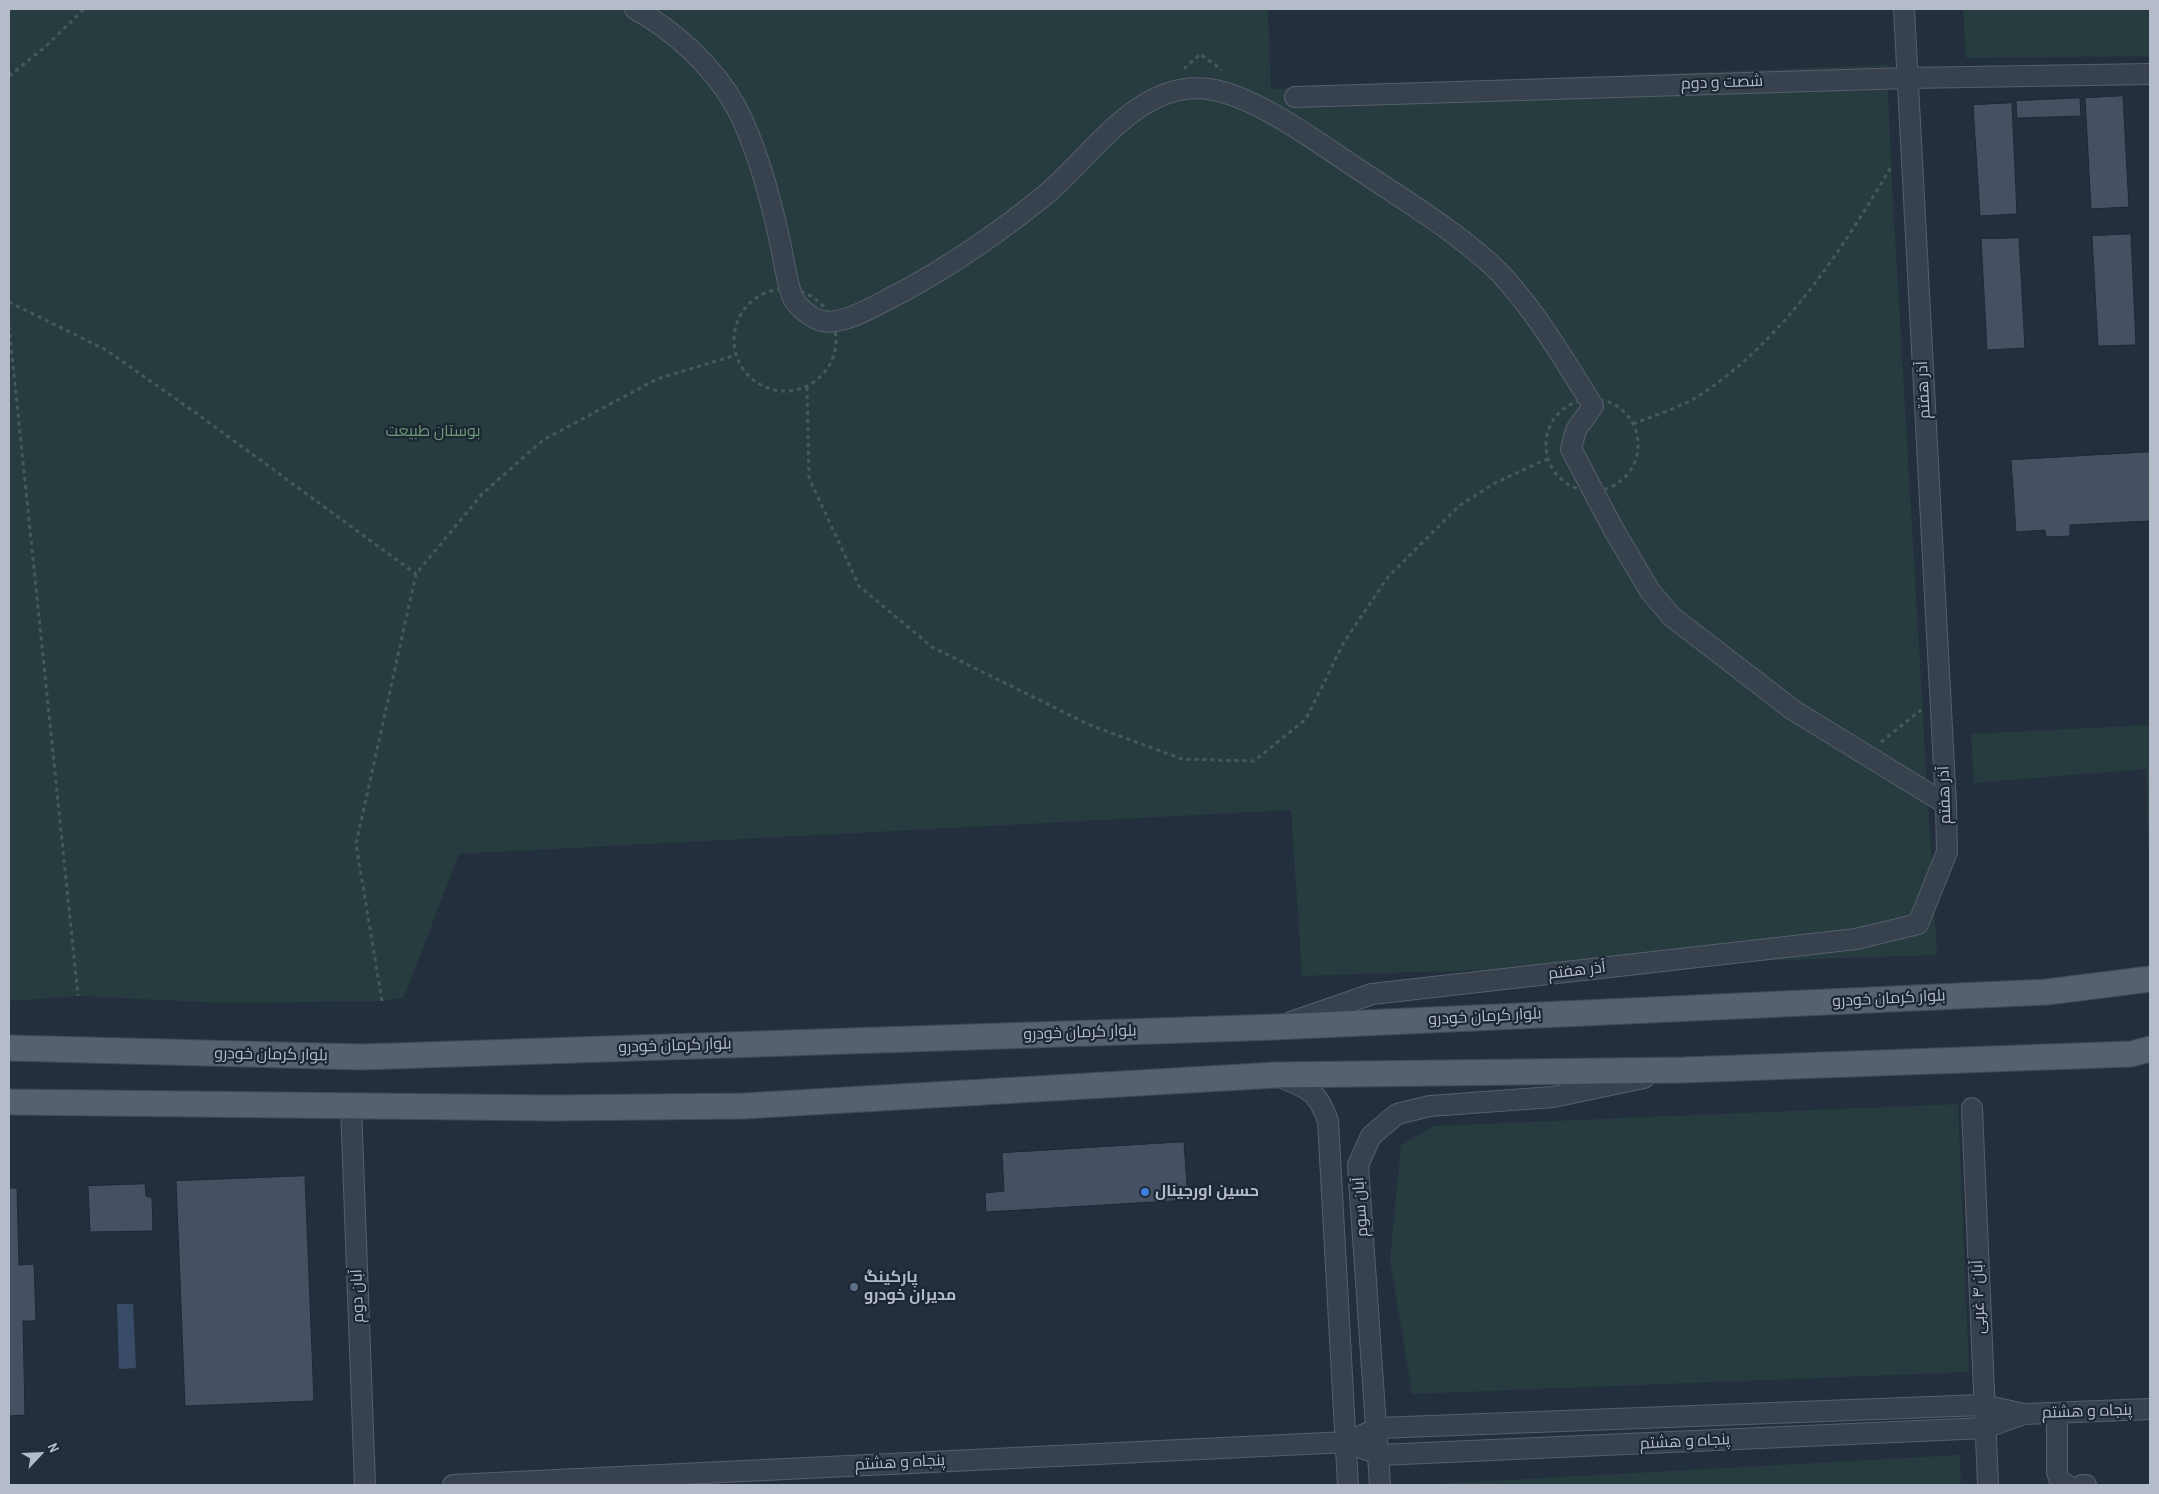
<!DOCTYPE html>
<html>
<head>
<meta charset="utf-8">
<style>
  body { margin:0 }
  #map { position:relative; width:2159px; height:1494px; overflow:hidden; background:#242f3e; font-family:"Archivo Narrow",sans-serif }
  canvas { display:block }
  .frame { position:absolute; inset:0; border:10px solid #b4bcc9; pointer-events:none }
  .north { position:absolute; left:15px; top:1429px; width:50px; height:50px; -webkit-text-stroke:4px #1d2633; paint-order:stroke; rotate:65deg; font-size:14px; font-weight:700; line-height:20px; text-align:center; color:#b4bcc9 }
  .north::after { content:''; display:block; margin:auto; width:18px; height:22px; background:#b4bcc9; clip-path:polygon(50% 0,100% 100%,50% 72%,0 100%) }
</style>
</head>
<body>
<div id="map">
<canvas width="2159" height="1494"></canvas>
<div class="frame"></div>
<div class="north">N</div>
</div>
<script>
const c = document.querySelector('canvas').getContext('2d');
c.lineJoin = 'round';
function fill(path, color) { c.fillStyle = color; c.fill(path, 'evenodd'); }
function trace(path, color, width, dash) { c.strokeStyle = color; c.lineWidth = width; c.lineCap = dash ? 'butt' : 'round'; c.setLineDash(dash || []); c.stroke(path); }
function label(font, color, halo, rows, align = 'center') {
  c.font = font + ' "Archivo Narrow",Cairo,sans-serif'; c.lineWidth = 4.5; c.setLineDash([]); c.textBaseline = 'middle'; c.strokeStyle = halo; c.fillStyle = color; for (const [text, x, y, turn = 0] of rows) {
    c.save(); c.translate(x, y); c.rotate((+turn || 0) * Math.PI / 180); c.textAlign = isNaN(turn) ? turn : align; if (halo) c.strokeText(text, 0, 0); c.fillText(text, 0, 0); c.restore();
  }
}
fill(new Path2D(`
  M9 9H1268L1271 89 1887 65 1891 167 1937 955 1302 976 1291 810 459 854 404 997 382 1001 224 1003 78 996 9 1001Z
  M1963 9H2150V56L1966 58Z
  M2150 725V896L2146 769 1974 783 1971 734Z
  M1958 1104 1969 1372 1412 1394 1390 1259 1401 1145 1434 1126Z
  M1960 1455 1961 1485H1436V1484Z`), '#263c3f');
fill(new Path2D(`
  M117 1304H133L136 1368 119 1369Z`), '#394c67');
const building = new Path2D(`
  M2123 96 2129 207 2091 209 2085 98Z
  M2080 98 2081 116 2017 118 2016 101Z
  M2012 103 2017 214 1980 216 1973 105Z
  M2131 234 2136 345 2098 346 2092 236Z
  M2019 238 2025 348 1987 350 1981 239Z
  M2150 452V521L2070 525V536L2046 537 2045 530 2016 532 2011 460Z
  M1184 1142 1188 1200 986 1212 985 1193 1004 1191 1002 1153Z
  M305 1176 314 1401 185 1406 176 1181Z
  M145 1184 146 1196 152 1198 153 1231 90 1232 88 1186Z
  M9 1188H17L19 1265 34 1264 36 1321H23L25 1415 9 1416Z`);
fill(building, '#455162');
trace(building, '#1f2835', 1);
const minor = new Path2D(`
  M635 9C675 31 714 67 736 107 756 145 771 200 780 242 784 260 786 279 792 296 796 306 811 318 822 321 845 326 883 301 904 291 953 264 1001 231 1044 196 1092 157 1138 79 1209 89 1255 96 1313 139 1352 165 1399 197 1460 233 1500 273 1537 313 1565 361 1593 406L1576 430 1571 449 1615 532 1650 591 1671 616 1793 710 1946 804
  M1295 97 1908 78 2150 74
  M1291 1022 1372 994 1856 939 1918 924 1947 852 1946 804 1904 9
  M1280 1077C1309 1089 1317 1090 1328 1121L1348 1485
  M351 1107 365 1485
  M1972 1108 1988 1485
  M2057 1414V1472L2060 1481 2067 1485
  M1347 1442 1380 1455 1985 1428 2024 1414
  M453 1485 1347 1442 1378 1428 1983 1405 2024 1414 2150 1409
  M1380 1485 1358 1165 1371 1136 1397 1114 1430 1106 1553 1097 1644 1078
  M2082 1485H2086`);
const major = new Path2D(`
  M9 1048 362 1057 1276 1027 2047 992 2150 979
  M9 1102 552 1108 743 1106 1276 1075 1683 1070 2131 1054 2150 1049`);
trace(minor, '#565f6c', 22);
trace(major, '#414a57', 27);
trace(new Path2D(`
  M1184 69 1200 54 1222 70
  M9 76 45 47 84 9
  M734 340a51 51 0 1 1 102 0a51 51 0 1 1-102 0Z
  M9 302 106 350 196 413 416 574
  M9 326 78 996
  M807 387 809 478 859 586 932 647 1090 725 1182 759 1254 761 1306 719 1344 642 1388 577 1459 506 1495 483 1547 459
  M1546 445a46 46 0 1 1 92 0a46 46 0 1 1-92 0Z
  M1633 424C1655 415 1683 407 1703 393 1784 339 1842 250 1891 167
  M1881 742 1921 710
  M382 1001 356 844 416 574 482 494 543 440 657 379 736 355`), '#44595c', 3, [4, 4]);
trace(minor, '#38414e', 20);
trace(major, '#56606e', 25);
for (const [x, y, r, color] of [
  [1145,1192,5,"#3f7fe0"],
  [854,1287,5,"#5c6f8a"]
]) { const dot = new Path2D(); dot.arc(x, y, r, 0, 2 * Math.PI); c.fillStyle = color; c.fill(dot); trace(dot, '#1d2633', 2); }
label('16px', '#b4bcc9', '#1d2633', [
  ["شصت و دوم",1722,83,-2],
  ["آذر هفتم",1924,390,-93],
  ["آذر هفتم",1945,795,-92],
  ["آذر هفتم",1577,971,-7],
  ["بلوار کرمان خودرو",1889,999,-3],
  ["بلوار کرمان خودرو",1485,1017,-3],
  ["بلوار کرمان خودرو",1080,1033,-2],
  ["بلوار کرمان خودرو",675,1046,-2],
  ["بلوار کرمان خودرو",271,1055,1],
  ["آبان سوم",1361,1207,-94],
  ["آبان دوم",358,1296,-92],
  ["آبان ۴ غربی",1979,1297,-92],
  ["پنجاه و هشتم",2087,1412,-2],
  ["پنجاه و هشتم",1685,1442,-3],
  ["پنجاه و هشتم",900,1463,-3]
]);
label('16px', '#6b9a76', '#1d2633', [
  ["بوستان طبیعت",433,432]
]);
label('bold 16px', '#b4bcc9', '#1d2633', [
  ["حسین اورجینال",1155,1192],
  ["پارکینگ",864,1278],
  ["مدیران خودرو",864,1296]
], 'left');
</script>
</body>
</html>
